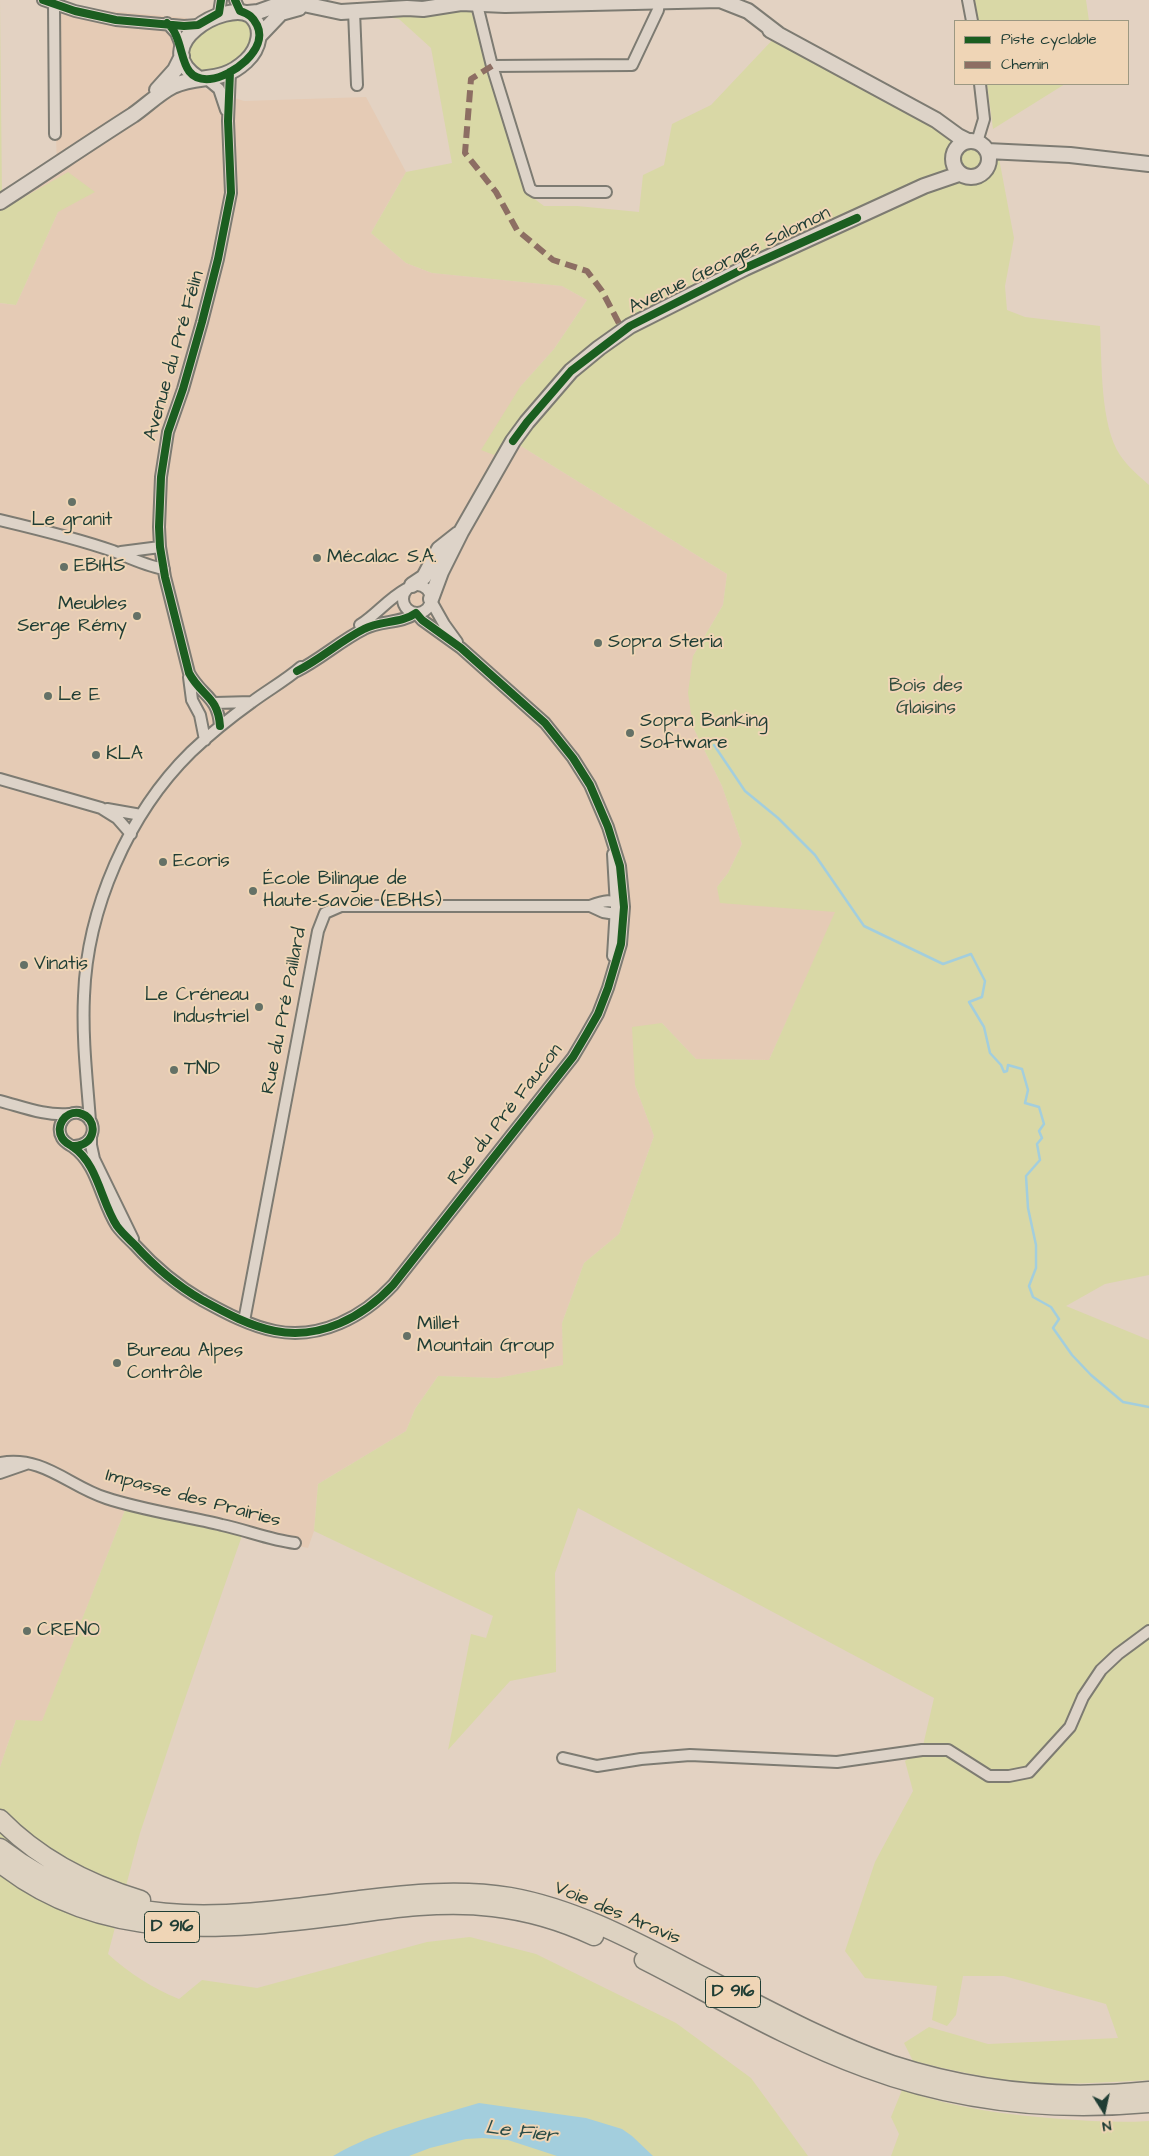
<!DOCTYPE html>
<html>
<head>
<meta charset="utf-8">
<style>
  body { margin:0 }
  #map { position:relative; width:1149px; height:2156px; overflow:hidden; background:#e3d2c2; font-family:"Architects Daughter",sans-serif }
  canvas { display:block }
  .legend { position:absolute; left:954px; top:20px; width:175px; height:65px; box-sizing:border-box; background:#efd5b6; border:1px solid #9c9882; margin:0; padding:6px 9px; list-style:none; font-size:15px; color:#1f3d34 }
  .legend li { display:flex; align-items:center; gap:10px; height:25px }
  .legend b { width:25px; border:1px solid #9c9882 }
  .north { position:absolute; left:1079px; top:2086px; width:50px; height:50px; -webkit-text-stroke:4px #efd5b6; paint-order:stroke; rotate:170deg; font-size:14px; font-weight:700; line-height:20px; text-align:center; color:#1f3d34 }
  .north::after { content:''; display:block; margin:auto; width:18px; height:22px; background:#1f3d34; clip-path:polygon(50% 0,100% 100%,50% 72%,0 100%) }
</style>
</head>
<body>
<div id="map">
<canvas width="1149" height="2156"></canvas>
<ul class="legend">
<li><b style="height:6px;background:#1b5e20"></b>Piste cyclable</li>
<li><b style="height:6px;background:#8d6e63"></b>Chemin</li>
</ul>
<div class="north">N</div>
</div>
<script>
const c = document.querySelector('canvas').getContext('2d');
c.lineJoin = 'round';
function fill(path, color) { c.fillStyle = color; c.fill(path, 'evenodd'); }
function trace(path, color, width, dash) { c.strokeStyle = color; c.lineWidth = width; c.lineCap = dash ? 'butt' : 'round'; c.setLineDash(dash || []); c.stroke(path); }
function label(font, color, halo, rows, align = 'center') {
  c.font = font + ' "Architects Daughter",sans-serif'; c.lineWidth = 4; c.setLineDash([]); c.textBaseline = 'middle'; c.strokeStyle = halo; c.fillStyle = color; for (const [text, x, y, turn = 0] of rows) {
    c.save(); c.translate(x, y); c.rotate((+turn || 0) * Math.PI / 180); c.textAlign = isNaN(turn) ? turn : align; if (halo) c.strokeText(text, 0, 0); c.fillText(text, 0, 0); c.restore();
  }
}
fill(new Path2D(`
  M51 0 65 7 187 18 180 81 244 101 366 97 406 172 371 233 406 263 432 273 562 286 587 300 554 349 520 387 508 438 727 574 723 605 693 656V727L722 786 742 844 728 873 717 887 836 912 769 1060 696 1059 662 1023 635 1085 654 1136 619 1234 584 1263 562 1323 564 1365 498 1378 438 1376 415 1409 406 1431 318 1484 314 1531 308 1548 125 1510 42 1722 16 1720 0 1767V303L16 305 58 212 68 173 0 211V197L57 164Z`), '#e5cbb5');
fill(new Path2D(`
  M0 0 2 196 0 197Z
  M975 0H1086L1089 21H978Z
  M471 11 528 194 544 206H577L639 212 643 175 664 165 672 124 711 105 778 34 998 153 1014 238 1005 286 1007 310 1025 317 1100 326C1102 362 1100 425 1120 455 1127 466 1139 476 1149 485V1275L1105 1284 1066 1306 1149 1340V2080C1108 2082 1067 2086 1026 2082 988 2079 951 2070 913 2061L904 2043 929 2027 988 2044 1118 2038 1106 2004 1004 1976H963L956 2015 947 2026 932 2020 937 1986 865 1978 845 1951 875 1862 913 1791 905 1761 922 1750 934 1698 578 1508 555 1573 556 1672 510 1681 448 1750 471 1634 486 1638 493 1616 314 1531 318 1484 406 1431 415 1409 438 1376 498 1378 563 1365 562 1323 584 1263 619 1234 654 1136 635 1085 632 1027 662 1023 696 1059 769 1060 835 912 720 903 717 887 728 873 742 844 722 786 693 727 688 693 693 656 723 605 727 574 508 438 494 455 481 450 520 387 554 349 587 300 562 286 432 273 406 263 371 233 406 172 452 163 431 48 399 19 358 13Z
  M235 19H244L248 25 253 39C239 65 232 68 204 75L191 64 187 56C195 33 211 22 235 19Z
  M987 84H1065L993 129Z
  M68 172 95 192 58 212 16 305 0 303V211Z
  M125 1510 244 1530 181 1710 140 1833 108 1954C129 1973 152 1988 179 1999L202 1980 257 1988 427 1942 470 1937 536 1954 676 2023 751 2078 808 2156H0V1767L16 1720 42 1721Z
  M902 2090C954 2108 1006 2115 1061 2119 1090 2121 1119 2123 1149 2121V2156H891L899 2134 891 2117Z`), '#d9d8a6');
fill(new Path2D(`
  M479 2103 586 2118 622 2129 632 2136 653 2156H557L508 2140 483 2138 466 2139 430 2148 409 2156H333C378 2130 429 2118 479 2103Z`), '#a3cedd');
trace(new Path2D(`
  M714 745 745 791 778 818 815 855 864 926 943 964 971 954 985 981 982 997 969 1002 984 1027 990 1053 1001 1065 1004 1072 1007 1071 1008 1065 1022 1069 1028 1090 1025 1103 1039 1107 1044 1124 1039 1131 1042 1138 1037 1144 1040 1160 1026 1176 1028 1208 1036 1245V1268L1029 1286 1033 1297 1051 1307 1059 1319 1053 1328 1072 1355 1091 1375 1123 1402 1149 1407`), '#a3cedd', 2.5);
const street = new Path2D(`
  M43 0 75 11 116 20 184 26 198 25
  M235 0 240 11
  M478 0V9L492 66 632 65 658 10 659 2
  M968 0 972 21
  M54 4 55 134
  M354 11 357 85
  M219 13 221 0
  M167 23 176 33 182 48
  M492 66 530 189 535 192H606
  M207 79 219 89 226 110
  M977 142 984 119 980 84
  M0 520C38 529 76 538 113 551 130 558 146 566 164 569
  M121 552 160 547
  M403 599a14 14 0 1 1 28 0a14 14 0 1 1-28 0Z
  M431 601 444 624 457 642
  M360 625C377 614 388 599 406 589
  M189 677 192 700 200 715 205 740
  M215 703 252 702
  M220 726C218 696 202 697 189 673L165 577 160 547 159 527 161 477 168 432 183 389 202 322 218 259 231 193 228 121 230 72
  M0 779 101 808 117 818 131 834
  M107 809 141 815
  M613 854 616 907 613 956
  M0 1101C23 1107 45 1116 69 1114
  M90 1121C87 1080 82 1038 84 996 87 909 128 814 191 752 210 734 231 717 252 702 268 690 286 680 301 667
  M91 1136V1145L94 1159 133 1239
  M73 1146C96 1147 100 1118 79 1113 65 1111 55 1126 62 1138 65 1143 69 1144 73 1147 98 1164 101 1202 117 1226 122 1233 129 1239 135 1245 155 1267 176 1285 202 1300 224 1312 249 1326 275 1331 320 1340 363 1317 393 1285L573 1057 586 1035 598 1014 608 988 621 944 624 907 620 866 608 827 590 785 573 758 545 723 461 648 422 620 416 613C401 624 380 620 364 629 340 641 321 659 297 671
  M244 1321 318 931 325 913 341 906H590C603 901 612 898 624 907L616 914 603 912 590 906
  M0 1463C43 1455 70 1487 106 1498 142 1510 185 1516 222 1525 246 1530 270 1540 295 1543
  M0 1473 26 1464
  M563 1758 597 1766 641 1759 690 1755 837 1762 922 1750H948L989 1776H1009L1029 1772 1070 1727 1083 1697 1101 1670 1118 1654 1149 1631`);
const secondary = new Path2D(`
  M248 13 258 12 289 1 341 12 407 8 423 9 461 3 505 5 720 0 748 11 778 34
  M770 30 936 120 958 136 968 141
  M260 35 281 13 299 8
  M157 90 175 70 182 56
  M953 159a18 18 0 1 1 36 0a18 18 0 1 1-36 0Z
  M987 151 1070 155 1149 164
  M0 202C45 173 89 143 133 115 146 106 159 93 173 86 201 73 220 85 246 61 259 49 265 27 250 15 226 0 147 45 198 78
  M412 585 424 577 439 549 458 534
  M431 599 441 572 461 532 513 441 527 422 571 371 599 348 630 326 745 268 924 186 959 174`);
const highway = new Path2D(`
  M0 1819C39 1859 88 1884 141 1900
  M0 1848C115 1936 226 1917 360 1900 409 1894 460 1889 510 1897 578 1909 640 1944 700 1975 763 2007 825 2042 892 2065 975 2092 1063 2100 1149 2091
  M0 1863C103 1945 224 1930 345 1915 394 1908 443 1901 493 1907 528 1911 562 1921 594 1936
  M644 1960C717 1997 789 2040 866 2068 958 2102 1051 2112 1149 2103`);
trace(street, '#7d7b72', 14);
trace(secondary, '#7d7b72', 18);
trace(highway, '#7d7b72', 21);
trace(street, '#ddd3c8', 10);
trace(secondary, '#ddd3c8', 14);
trace(highway, '#ddd2c1', 18);
trace(new Path2D(`
  M492 66 471 79 465 153 496 192 517 230 553 260 587 271 602 291 623 331`), '#8d6e63', 6, [12, 6]);
trace(new Path2D(`
  M43 0 75 11 116 20 184 26 198 25 219 13 221 0
  M167 23C188 40 175 82 210 79 231 77 269 50 257 25 253 17 249 14 240 11L235 0
  M513 441 527 422 571 371 630 326 745 268 857 218
  M220 726C218 696 202 697 189 673L165 577 160 547 159 527 161 477 168 432 183 389 202 322 218 259 231 193 228 121 230 72
  M73 1146C96 1147 100 1118 79 1113 65 1111 55 1126 62 1138 65 1143 69 1144 73 1147 98 1164 101 1202 117 1226 122 1233 129 1239 135 1245 155 1267 176 1285 202 1300 224 1312 249 1326 275 1331 320 1340 363 1317 393 1285L573 1057 586 1035 598 1014 608 988 621 944 624 907 620 866 608 827 590 785 573 758 545 723 461 648 422 620 416 613C401 624 380 620 364 629 340 641 321 659 297 671`), '#1b5e20', 8);
for (const [x, y, r, color] of [
  [72,502,5,"#647166"],
  [317,558,5,"#647166"],
  [64,567,5,"#647166"],
  [137,616,5,"#647166"],
  [598,643,5,"#647166"],
  [48,696,5,"#647166"],
  [630,733,5,"#647166"],
  [96,755,5,"#647166"],
  [163,862,5,"#647166"],
  [253,891,5,"#647166"],
  [24,965,5,"#647166"],
  [259,1007,5,"#647166"],
  [174,1070,5,"#647166"],
  [407,1336,5,"#647166"],
  [117,1363,5,"#647166"],
  [27,1631,5,"#647166"]
]) { const dot = new Path2D(); dot.arc(x, y, r, 0, 2 * Math.PI); c.fillStyle = color; c.fill(dot); trace(dot, '#efd5b6', 2); }
for (const [x, y, w] of [
  [172,1927,55],
  [733,1992,55]
]) { const box = new Path2D(); box.roundRect(x - w / 2, y - 15.5, w, 31, 4); c.fillStyle = '#efd5b6'; c.fill(box); trace(box, '#1f3d34', 1); }
label('bold 18px', '#1f3d34', null, [
  ["D 916",172,1927],
  ["D 916",733,1992]
]);
label('19px', '#1f3d34', '#efd5b6', [
  ["Avenue Georges Salomon",730,261,-26],
  ["Avenue du Pré Félin",175,356,-74],
  ["Rue du Pré Paillard",285,1011,-79],
  ["Rue du Pré Faucon",506,1115,-52],
  ["Impasse des Prairies",193,1499,15],
  ["Voie des Aravis",617,1914,23]
]);
label('19px', '#1f3d34', '#efd5b6', [
  ["Le granit",72,521,"center"],
  ["Mécalac S.A.",327,558],
  ["EBIHS",74,567],
  ["Meubles",127,605,"right"],
  ["Serge Rémy",127,627,"right"],
  ["Sopra Steria",608,643],
  ["Le E",58,696],
  ["Sopra Banking",640,722],
  ["Software",640,744],
  ["KLA",106,755],
  ["Ecoris",173,862],
  ["École Bilingue de",263,880],
  ["Haute-Savoie (EBHS)",263,902],
  ["Vinatis",34,965],
  ["Le Créneau",249,996,"right"],
  ["Industriel",249,1018,"right"],
  ["TND",184,1070],
  ["Millet",417,1325],
  ["Mountain Group",417,1347],
  ["Bureau Alpes",127,1352],
  ["Contrôle",127,1374],
  ["CRENO",37,1631]
], 'left');
label('19px', '#314d3d', '#efd5b6', [
  ["Bois des",926,687],
  ["Glaisins",926,709]
]);
label('italic 20px', '#2a4b46', '#efd5b6', [
  ["Le Fier",521,2133,7]
]);
</script>
</body>
</html>
